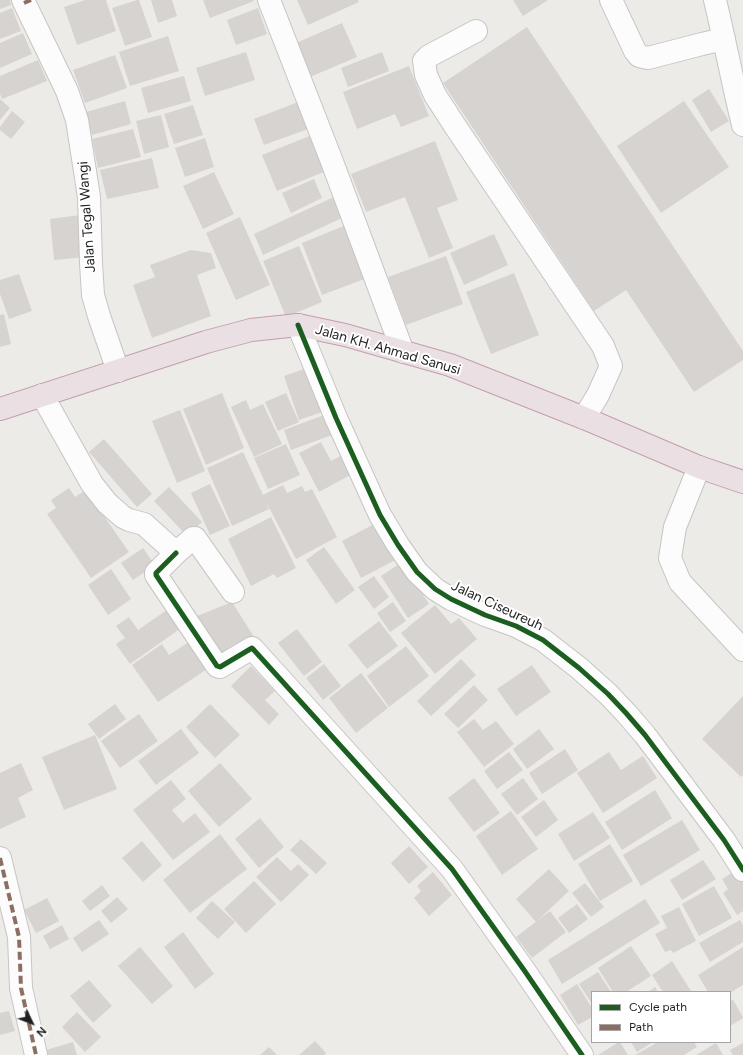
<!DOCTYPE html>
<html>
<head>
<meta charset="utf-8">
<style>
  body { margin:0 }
  #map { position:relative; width:743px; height:1055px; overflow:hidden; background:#edebe8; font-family:Figtree,sans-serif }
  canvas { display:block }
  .legend { position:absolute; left:591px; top:991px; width:140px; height:52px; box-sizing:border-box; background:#fff; border:1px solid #a5a5a5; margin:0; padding:5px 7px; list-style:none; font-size:12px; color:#1f1f1f }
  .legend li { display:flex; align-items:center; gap:8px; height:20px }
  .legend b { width:20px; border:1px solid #a5a5a5 }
  .north { position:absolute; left:12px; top:1003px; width:40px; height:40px; -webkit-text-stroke:3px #fff; paint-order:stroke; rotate:133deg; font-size:11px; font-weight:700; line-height:16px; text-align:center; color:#1f1f1f }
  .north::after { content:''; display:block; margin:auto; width:14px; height:18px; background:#1f1f1f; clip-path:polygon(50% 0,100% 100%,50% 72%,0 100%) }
</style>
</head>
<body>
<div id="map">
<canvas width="743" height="1055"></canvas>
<ul class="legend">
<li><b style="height:5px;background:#1b5e20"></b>Cycle path</li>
<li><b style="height:5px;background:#8d6e63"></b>Path</li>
</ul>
<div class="north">N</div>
</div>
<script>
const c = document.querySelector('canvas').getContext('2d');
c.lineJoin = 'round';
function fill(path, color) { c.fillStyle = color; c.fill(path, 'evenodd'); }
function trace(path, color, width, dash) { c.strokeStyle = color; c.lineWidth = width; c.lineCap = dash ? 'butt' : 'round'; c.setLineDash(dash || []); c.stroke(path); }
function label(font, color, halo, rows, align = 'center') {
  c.font = font + ' Figtree,sans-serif'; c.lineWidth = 4; c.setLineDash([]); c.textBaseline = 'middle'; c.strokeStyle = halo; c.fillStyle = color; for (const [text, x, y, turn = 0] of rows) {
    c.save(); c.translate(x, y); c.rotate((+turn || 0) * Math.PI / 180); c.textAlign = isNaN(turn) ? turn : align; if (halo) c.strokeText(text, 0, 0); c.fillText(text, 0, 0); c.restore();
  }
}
fill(new Path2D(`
  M0 0H10L11 5 0 9Z
  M85 0H106L116 31 77 45 64 7Z
  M137 0H139L152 37 125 46 112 8Z
  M151 0H172L177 16 158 23Z
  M203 0H253L254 1 210 18Z
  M297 0H358L359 2 308 25Z
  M513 0H548L523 16Z
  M12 8 21 31 0 39V13Z
  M258 8 267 34 236 45 227 20Z
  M342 23 357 57 310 77 296 43Z
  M527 27 743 351V360L694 392 626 290 594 311 443 83Z
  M23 33 32 54 0 68V43Z
  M168 36 179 71 130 86 119 52Z
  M246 52 255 80 205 96 196 68Z
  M382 52 389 71 348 87 341 68Z
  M115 55 127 88 85 103 73 70Z
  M38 60 47 81 2 99 0 94V76Z
  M409 66 429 116 401 127 395 114 357 129 343 92Z
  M184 76 191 101 148 113 141 88Z
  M709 89 729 121 711 132 692 100Z
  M0 99 10 108 0 120Z
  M125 101 131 124 92 135 86 112Z
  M684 101 729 167 661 213 617 146Z
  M298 102 308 129 264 145 254 119Z
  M193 105 203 135 174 144 164 114Z
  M12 111 25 122 11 139 0 130V127Z
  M161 115 169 147 144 154 136 121Z
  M133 129 141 157 98 168 92 139Z
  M312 135 326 171 277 191 262 155Z
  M205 138 214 167 185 177 175 148Z
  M435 141 458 200 437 208 453 248 429 258 405 197 366 212 351 174Z
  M152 158 159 188 107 199 100 170Z
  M214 172 234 214 203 229 183 186Z
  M314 179 322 198 291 213 282 193Z
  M336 196 346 216 263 255 254 234Z
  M80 215 85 257 54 260 50 219Z
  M240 217 270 285 236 300 206 233Z
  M346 225 367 278 322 295 302 243Z
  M494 234 508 265 464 285 450 253Z
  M299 246 322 302 286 317 263 261Z
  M191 250 211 253 216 268 197 275 211 316 152 338 133 285 155 277 150 265Z
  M446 256 463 304 406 325 388 277Z
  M514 273 539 335 491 354 466 292Z
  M19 274 32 311 9 319 0 294V280Z
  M4 314 11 344 0 347V315Z
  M310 367 325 411 299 420 284 376Z
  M222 393 244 448 206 465 183 409Z
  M286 393 299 422 278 431 265 402Z
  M246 400 250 410 263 404 282 444 254 457 231 407Z
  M180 410 205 471 177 483 152 421Z
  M324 415 332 435 291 450 284 430Z
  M104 439 152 494 137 507 89 452Z
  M321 442 331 461 346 453 356 472 319 492 299 453Z
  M286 444 300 475 268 489 254 458Z
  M243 452 263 495 283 485 287 493 302 486 305 492 312 489 337 537 296 559 265 500 269 509 232 526 207 468Z
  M210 484 230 526 210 535 191 493Z
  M169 487 202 522 187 536 154 501Z
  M69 488 75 497 86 490 129 552 91 578 47 514 56 508 51 500Z
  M271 517 296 568 277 578 274 574 251 586 228 539Z
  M382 520 401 557 361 578 342 541Z
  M324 547 355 590 336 604 306 560Z
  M143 548 155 565 133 580 121 563Z
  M402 562 429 604 408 618 381 576Z
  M111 569 131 599 108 615 88 585Z
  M374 576 389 597 374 609 358 587Z
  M232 602 256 640 216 659 197 616Z
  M393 602 406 621 390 632 377 613Z
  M435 605 451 624 459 618 477 639 435 674 401 633Z
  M171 607 184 626 130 664 116 644 125 638 116 626 129 617 138 630Z
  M379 621 398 646 367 669 348 645Z
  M297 629 322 662 304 676 278 643Z
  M195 638 213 665 158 702 132 665 162 644 169 655Z
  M406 646 429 676 389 707 367 676Z
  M461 659 476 675 431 716 417 701Z
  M324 664 341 686 323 700 306 678Z
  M532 665 551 692 516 716 497 689Z
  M251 666 275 691 265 700 279 714 269 725 231 686Z
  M361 673 388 708 356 733 329 698Z
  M474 685 488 700 458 728 444 714Z
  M743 696V775L741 777 702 739Z
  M115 704 126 719 99 739 88 724Z
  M210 704 240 735 215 758 186 727Z
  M139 714 158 741 120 768 101 741Z
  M474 719 483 730 496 721 514 744 484 767 457 732Z
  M181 729 199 753 156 785 138 761Z
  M539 729 554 749 527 769 513 749Z
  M95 735 117 789 64 810 42 757Z
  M565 749 578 770 542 794 529 773Z
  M509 752 523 770 497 789 484 771Z
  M609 752 621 770 643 756 657 778 603 813 577 773Z
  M21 763 33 790 18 798 26 817 0 829V773Z
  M220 763 252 799 219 827 188 791Z
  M474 778 500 813 474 832 448 798Z
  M523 778 538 799 517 815 501 794Z
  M171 780 186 799 172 810 183 823 195 813 210 832 173 860 133 810Z
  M655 790 672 818 622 850 605 822Z
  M544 800 558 820 536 837 521 817Z
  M511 811 538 849 502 875 476 836Z
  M593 812 610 838 574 861 558 834Z
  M260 818 284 847 259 868 235 839Z
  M682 820 700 850 641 886 623 855Z
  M220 834 247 869 190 913 163 880Z
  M301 839 327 863 316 874 290 850Z
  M142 841 162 865 143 882 122 858Z
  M610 844 633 881 600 901 578 864Z
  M409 846 428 867 409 884 391 863Z
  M277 857 291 871 298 864 309 875 281 902 256 877Z
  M703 860 716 879 682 900 670 880Z
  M549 869 569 891 536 922 516 899Z
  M736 870 743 882V911L737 915 723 893 728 889 722 879Z
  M433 872 452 895 429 916 414 898 421 891 417 886Z
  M254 881 276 904 246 933 224 909Z
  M585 883 604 907 591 917 572 893Z
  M102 885 110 896 90 911 82 901Z
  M714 886 732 918 699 936 682 904Z
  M117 897 128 909 111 923 101 911Z
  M47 898 59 921 36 933 24 910Z
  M645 899 660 923 562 984 548 960Z
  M212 901 235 922 218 939 196 918Z
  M577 904 588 919 569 933 558 918Z
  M679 907 696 941 673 953 671 950 665 952 655 934 667 928 661 916Z
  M550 911 566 932 532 958 516 937Z
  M99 920 109 934 82 952 73 938Z
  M740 920 743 925V942L710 962 699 943Z
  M62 925 69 939 50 949 43 936Z
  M183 932 214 974 195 989 164 947Z
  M631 946 651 976 626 992H613L598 968Z
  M140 947 173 986 152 1004 118 966Z
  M743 947V985L730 993V992H708L698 975Z
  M672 961 691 991 689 992H663L652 975Z
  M598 972 611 992H592V1004L579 984Z
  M89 980 112 1006 93 1023 70 996Z
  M577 984 592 1008V1017L578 1025 560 995Z
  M655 987 658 992H648Z
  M733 1000 743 1017V1018L730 1026V1001Z
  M9 1011 15 1031 0 1035V1013Z
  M77 1012 101 1037 85 1052 62 1027Z
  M315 1041 326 1053 324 1055H299Z
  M73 1042 77 1055H47L46 1050Z
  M619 1042H620L628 1055H598Z
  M631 1042H653L637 1052Z
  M658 1042H694L697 1047 684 1055H635Z
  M716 1043 723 1055H696Z
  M743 1043V1055H733L730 1050Z
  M269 1047 277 1055H260Z`), '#d6d3d0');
const minor = new Path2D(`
  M23 0 67 91 77 120 89 197 91 263 93 295 99 316 118 371
  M269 0 331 159 403 352
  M611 0 635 51 639 56 648 58 702 44 724 39
  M715 0C725 42 733 84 743 125
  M476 31 429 56 424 61 426 75 435 95 455 126 603 346 611 366 598 395 584 418
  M298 325 336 418 380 515 398 545 417 572 435 589 451 599 485 615 516 626 543 640 579 668 608 694 626 713 645 735 724 840 743 870
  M42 395 92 484 107 503 123 517 129 520 144 524 176 553 193 538H195L233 592
  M699 467 675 527 670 558 680 582 743 650
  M176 553 156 573V575L217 666 220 667 252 648 253 649 452 869 524 970 582 1055
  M0 858 19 937 21 988 36 1055`);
const highway = new Path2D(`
  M0 409 206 342 251 330 298 325 345 335 450 365 584 418 699 467 743 482`);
trace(minor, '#c6c5c4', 24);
trace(highway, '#c39eac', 24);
trace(minor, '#fcfcfc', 22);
trace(highway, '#eadfe2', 22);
trace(new Path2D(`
  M24 3 31 0
  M0 858 19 937 21 988 36 1055`), '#8d6e63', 4, [8, 4]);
trace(new Path2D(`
  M298 325 336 418 380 515 398 545 417 572 435 589 451 599 485 615 516 626 543 640 579 668 608 694 626 713 645 735 724 840 743 870
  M176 553 156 573V575L217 666 220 667 252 648 253 649 452 869 524 970 582 1055`), '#1b5e20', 5);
label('14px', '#1f1f1f', '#fff', [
  ["Jalan Tegal Wangi",87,217,-94],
  ["Jalan KH. Ahmad Sanusi",388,350,16],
  ["Jalan Ciseureuh",497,606,25]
]);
</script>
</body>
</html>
